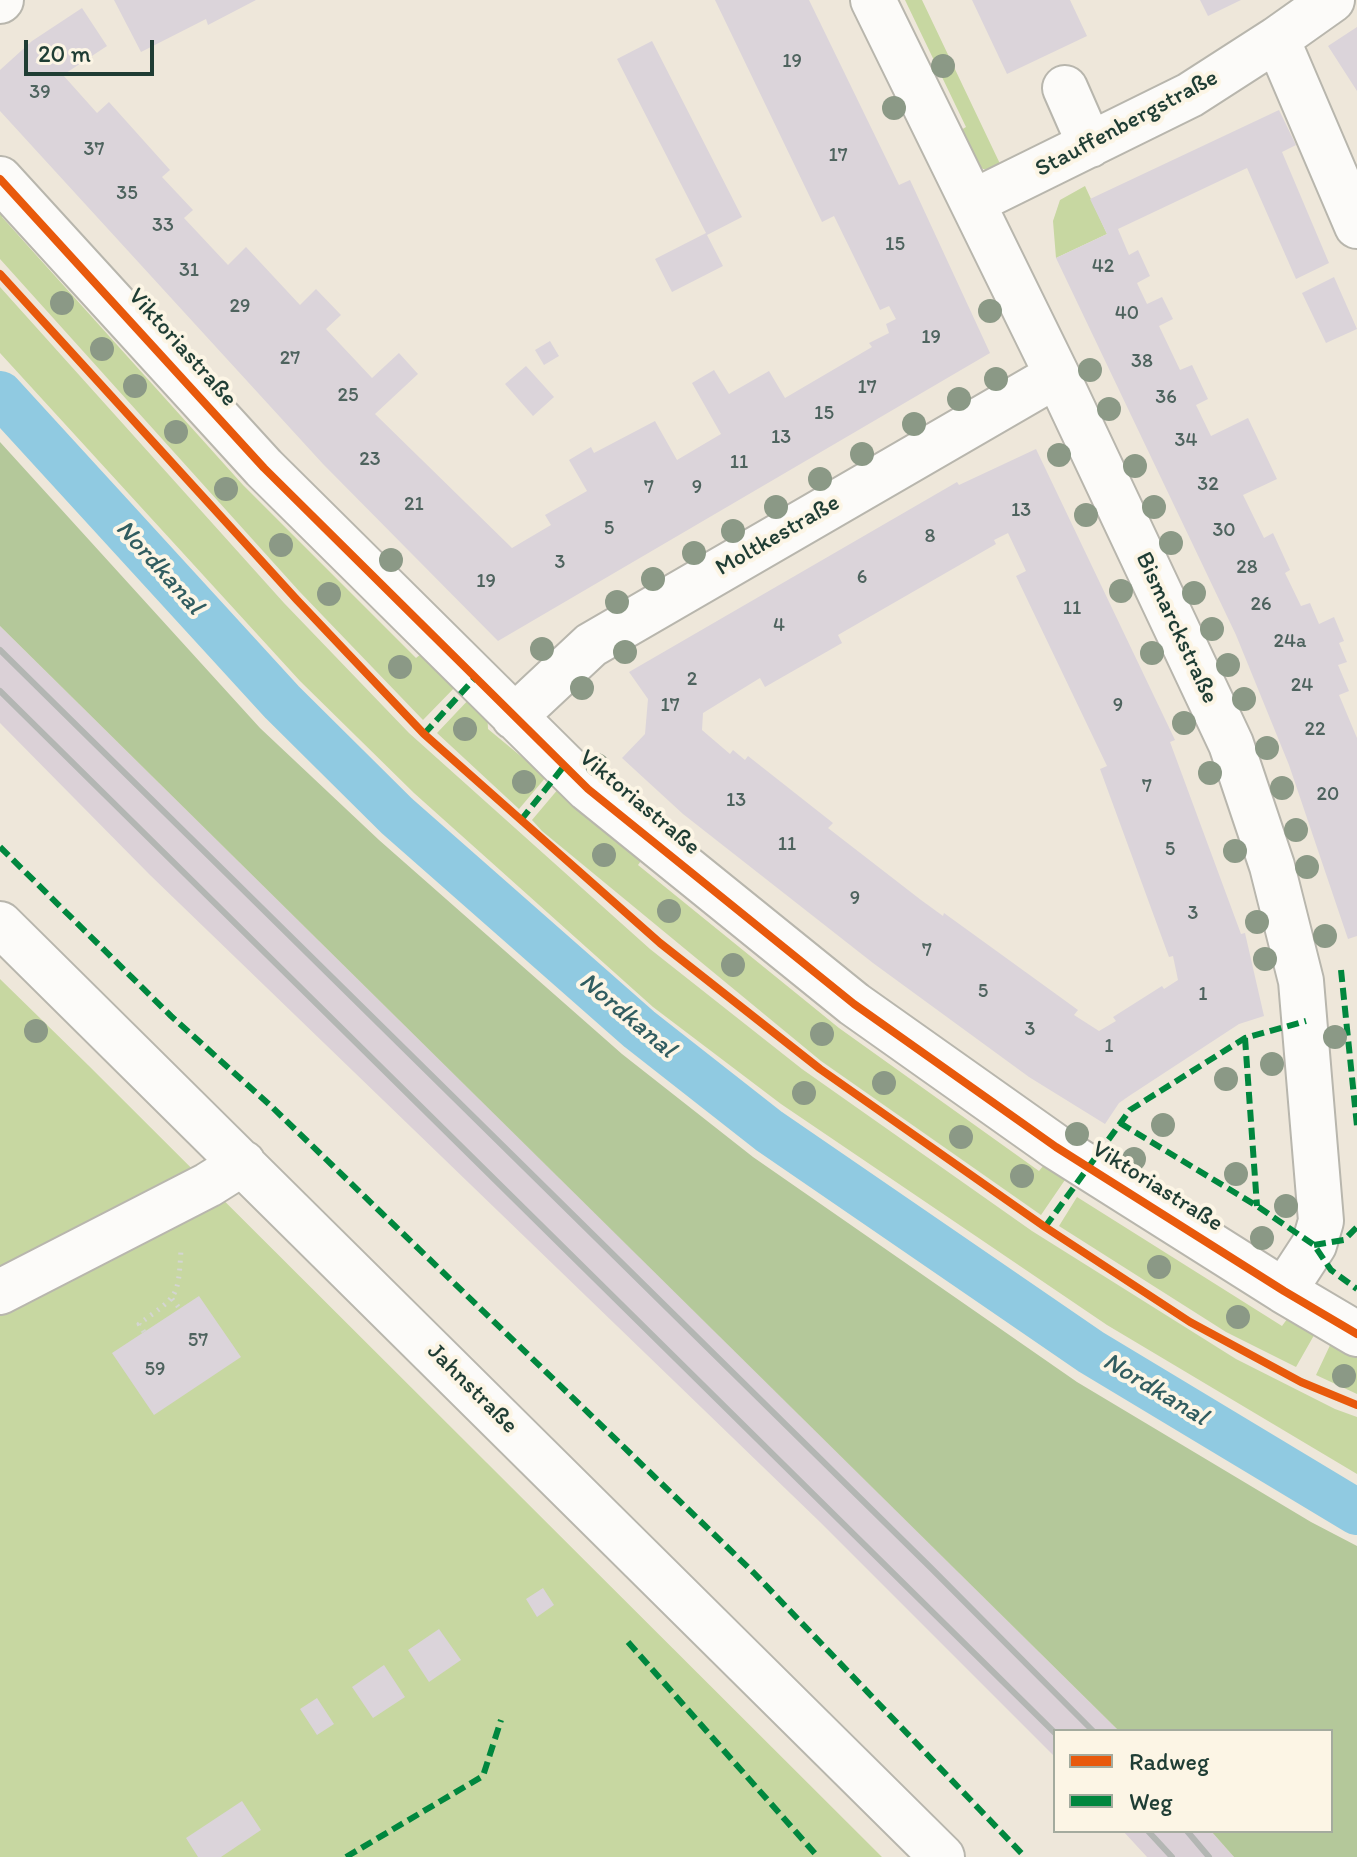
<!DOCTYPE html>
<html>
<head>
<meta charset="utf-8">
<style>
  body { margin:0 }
  #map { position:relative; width:1357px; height:1857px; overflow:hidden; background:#eee7da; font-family:Itim,sans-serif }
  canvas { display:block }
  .legend { position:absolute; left:1053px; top:1729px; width:280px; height:104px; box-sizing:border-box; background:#fcf5e5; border:2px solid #a4ab9e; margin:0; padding:10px 14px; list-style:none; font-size:24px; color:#1f3d34 }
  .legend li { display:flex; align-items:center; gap:16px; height:40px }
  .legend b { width:40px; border:2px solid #a4ab9e }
  .scale { position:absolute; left:24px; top:40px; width:130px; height:36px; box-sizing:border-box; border:4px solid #1f3d34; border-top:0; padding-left:10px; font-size:24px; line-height:28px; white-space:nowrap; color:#1f3d34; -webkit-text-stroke:6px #fcf5e5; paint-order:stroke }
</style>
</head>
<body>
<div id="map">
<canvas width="1357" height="1857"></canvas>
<ul class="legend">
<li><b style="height:10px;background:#e8590c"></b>Radweg</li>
<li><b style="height:10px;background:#00873e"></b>Weg</li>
</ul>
<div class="scale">20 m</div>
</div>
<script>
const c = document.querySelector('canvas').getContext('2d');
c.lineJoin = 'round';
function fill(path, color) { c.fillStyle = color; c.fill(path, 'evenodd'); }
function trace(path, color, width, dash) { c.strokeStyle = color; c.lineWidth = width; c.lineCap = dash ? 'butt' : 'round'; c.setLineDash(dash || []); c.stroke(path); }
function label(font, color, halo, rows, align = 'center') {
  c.font = font + ' Itim,sans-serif'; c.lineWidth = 8; c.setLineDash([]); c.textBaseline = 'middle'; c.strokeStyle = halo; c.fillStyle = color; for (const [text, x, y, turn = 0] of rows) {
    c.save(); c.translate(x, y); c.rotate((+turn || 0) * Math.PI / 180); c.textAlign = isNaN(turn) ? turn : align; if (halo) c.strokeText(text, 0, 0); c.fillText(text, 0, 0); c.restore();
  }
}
fill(new Path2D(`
  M0 626 864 1479 1119 1731H1055V1757L820 1522 150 875 0 723Z
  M1123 1831H1211L1234 1857H1147Z`), '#dbd1d7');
fill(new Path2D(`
  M905 0H922L1002 168C975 177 966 154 954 134L966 127Z
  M1085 186 1107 234 1056 258 1053 221 1060 200Z
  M0 198 11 208 2 217 243 485 416 658 426 650 459 683 423 720 299 591 0 259Z
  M0 287 284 603 409 733 650 949 802 1069 1032 1231 1236 1359 1335 1409 1357 1417V1474L1107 1325 781 1104 653 1007 414 793 300 681 0 353Z
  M472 696 487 710 488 729 546 777 519 809 437 733Z
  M559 788 646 854 638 865 839 1028 1039 1171 1048 1160 1069 1174 1041 1215 821 1061 542 831 532 820Z
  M0 979 88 1065 882 1857H0Z
  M1077 1197 1282 1326 1290 1315 1317 1330 1296 1367 1226 1332 1059 1226Z
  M1333 1339 1357 1352V1394L1316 1375Z`), '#c7d7a1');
fill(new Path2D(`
  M0 442 260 728 379 840 622 1054 753 1157 1077 1382 1311 1522 1357 1546V1857H1234L1211 1831H1331V1731H1119L0 626Z`), '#b4c89a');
trace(new Path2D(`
  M0 394 282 702 397 816 639 1029 769 1131 1091 1352 1357 1512`), '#90cae1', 46);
fill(new Path2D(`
  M114 0H256L208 25 206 19 141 52Z
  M715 0H809L899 185 910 180 990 353 498 641 323 464 0 111V70L32 41 82 8 107 46 63 75 97 113 109 102 170 170 162 177 193 210 184 218 228 265 246 247 300 305 316 289 341 315 326 329 372 378 399 353 418 374 375 414 512 548 551 525 545 515 587 491 569 460 591 447 594 453 655 421 677 460 721 434 692 383 714 370 729 394 769 371 785 398 872 347 869 343 889 333 886 324 896 319 889 306 880 310 834 216 822 222Z
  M972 0H1070L1087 36 1007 74Z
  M1200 0H1241L1208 16Z
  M1357 27V91L1328 46Z
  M652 41 742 217 707 235 723 266 672 292 655 259 706 233 617 59Z
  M1279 110 1296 145 1282 152 1329 263 1296 279 1247 168 1118 229 1129 255 1138 250 1150 276 1137 283 1147 304 1162 297 1173 319 1159 326 1180 370 1192 365 1208 399 1196 405 1211 436 1248 418 1277 479 1243 495 1264 538 1273 533 1290 570 1285 573 1301 606 1310 603 1319 624 1334 617 1344 641 1339 643 1347 662 1338 665 1349 691 1339 695 1357 738V936L1348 939 1289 765 1236 635 1056 258 1107 234 1090 199Z
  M1334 277 1357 329 1326 343 1302 293Z
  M550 341 559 356 544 365 535 350Z
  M526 366 554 397 533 416 505 384Z
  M1036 449 1175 740 1170 742 1241 934 1245 933 1264 1016 1239 1024 1129 1096 1119 1103 1105 1124 1029 1077 873 963 683 814 622 758 645 734 648 699 629 672 957 482 959 485ZM1008 533 1026 571 1016 576 1107 766 1100 769 1169 957 1173 956 1178 980 1164 989 1162 986 1113 1017 1116 1021 1099 1031 1074 1015 1078 1010 944 913 943 916 921 900 828 828 833 823 748 756 745 760 733 750 730 754 702 730 703 713 760 678 765 687 842 643 838 635 996 544 994 540Z
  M199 1296 241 1357 154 1415 112 1353Z
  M543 1588 554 1605 537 1617 526 1599Z
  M439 1629 461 1660 429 1682 408 1650Z
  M384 1665 405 1697 373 1718 352 1687Z
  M317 1698 334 1724 317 1735 300 1709Z
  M242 1801 261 1830 221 1857H198L186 1838Z`), '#dbd4da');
const minor = new Path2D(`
  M873 0 1057 375 1231 744 1272 866 1301 981 1321 1221 1314 1245 1284 1291
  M0 1 1 0
  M1277 39 1357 226
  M1065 88 1090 145
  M0 179 264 468 588 789 854 1004 1056 1147 1284 1291 1357 1334
  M973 202 1190 95 1277 39 1332 0
  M514 717 591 645 1057 375
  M0 924 942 1857
  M0 1292 208 1185 243 1163`);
trace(minor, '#b8b6ad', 48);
trace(new Path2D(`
  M172 1299 180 1309
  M144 1332 139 1324C178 1295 178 1299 181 1250`), '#d4d5d1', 5, [2, 6]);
trace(minor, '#fcfbf9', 44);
trace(new Path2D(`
  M0 650 931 1568 1093 1731
  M0 691 1055 1733
  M1148 1831 1172 1857
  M1187 1831 1209 1857`), '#b3b6b3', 6);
trace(new Path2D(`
  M424 734 474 679
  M521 820 564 766
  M0 847 171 1016 272 1107 754 1573 1025 1857
  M1341 970 1357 1126
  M1245 1038 1257 1206
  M1120 1123 1257 1206 1314 1245 1331 1270 1357 1289
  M1045 1227 1130 1110 1245 1038 1306 1021
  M1314 1245 1344 1240 1357 1227
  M628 1642 818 1857
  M346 1857 483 1776 501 1720`), '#00873e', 6, [12, 6]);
trace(new Path2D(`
  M0 179 264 468 588 789 854 1004 1056 1147 1284 1291 1357 1334
  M0 274 297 600 424 734 660 943 820 1069 1045 1227 1190 1322 1301 1382 1357 1405`), '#e8590c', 8);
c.fillStyle = '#8b9986';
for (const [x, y] of [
  [943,66],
  [894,108],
  [62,303],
  [990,311],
  [102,349],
  [1090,370],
  [996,379],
  [135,386],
  [959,399],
  [1109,409],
  [914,424],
  [176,432],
  [862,454],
  [1059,455],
  [1135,466],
  [820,479],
  [226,489],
  [776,507],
  [1154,507],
  [1086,515],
  [733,531],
  [1171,543],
  [281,545],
  [694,553],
  [391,560],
  [653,579],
  [1121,591],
  [1194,593],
  [329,594],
  [617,602],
  [1212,629],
  [542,649],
  [625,652],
  [1152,653],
  [1228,665],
  [400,667],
  [582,688],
  [1244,699],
  [1184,723],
  [465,729],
  [1267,748],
  [597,765],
  [1210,773],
  [524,782],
  [1282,788],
  [1296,830],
  [1235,851],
  [604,855],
  [1307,867],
  [669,911],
  [1257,922],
  [1325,936],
  [1265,959],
  [733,965],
  [36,1031],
  [822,1034],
  [1335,1037],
  [1272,1064],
  [1226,1079],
  [884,1083],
  [804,1093],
  [1163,1125],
  [1077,1134],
  [961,1137],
  [1134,1159],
  [1236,1174],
  [1022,1176],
  [1286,1206],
  [1262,1238],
  [1159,1267],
  [1238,1317],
  [1344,1376]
]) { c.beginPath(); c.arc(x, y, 12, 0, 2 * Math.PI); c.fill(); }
label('20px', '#4e635e', null, [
  ["19",792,62],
  ["39",40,93],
  ["37",94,150],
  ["17",838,156],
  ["35",127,194],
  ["33",163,226],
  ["15",895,245],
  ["42",1103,267],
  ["31",189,271],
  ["29",240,307],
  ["40",1127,314],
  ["19",931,338],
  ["27",290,359],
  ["38",1142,362],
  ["17",867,388],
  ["25",348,396],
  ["36",1166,398],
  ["15",824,414],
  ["13",781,438],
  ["34",1186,441],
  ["23",370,460],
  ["11",739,463],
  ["32",1208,485],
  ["7",649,488],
  ["9",697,488],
  ["21",414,505],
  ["13",1021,511],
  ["5",609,529],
  ["30",1224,531],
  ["8",930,537],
  ["3",560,563],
  ["28",1247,568],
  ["6",862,578],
  ["19",486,582],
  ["26",1261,605],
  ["11",1072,609],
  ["4",779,626],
  ["24a",1290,642],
  ["2",692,680],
  ["24",1302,686],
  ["17",670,706],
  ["9",1118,706],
  ["22",1315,730],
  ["7",1147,787],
  ["20",1328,795],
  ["13",736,801],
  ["11",787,845],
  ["5",1170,850],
  ["9",855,899],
  ["3",1193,914],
  ["7",927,951],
  ["5",983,992],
  ["1",1203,995],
  ["3",1030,1030],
  ["1",1109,1047],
  ["57",198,1341],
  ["59",155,1370]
]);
label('24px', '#1f3d34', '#fcf5e5', [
  ["Stauffenbergstraße",1127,124,-28],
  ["Viktoriastraße",182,348,48],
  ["Moltkestraße",778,536,-30],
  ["Bismarckstraße",1176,628,65],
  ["Viktoriastraße",639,803,40],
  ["Viktoriastraße",1157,1187,32],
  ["Jahnstraße",472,1389,45]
]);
label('italic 26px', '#315d60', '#fcf5e5', [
  ["Nordkanal",159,568,48],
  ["Nordkanal",627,1016,40],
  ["Nordkanal",1155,1390,31]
]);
</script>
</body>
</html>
